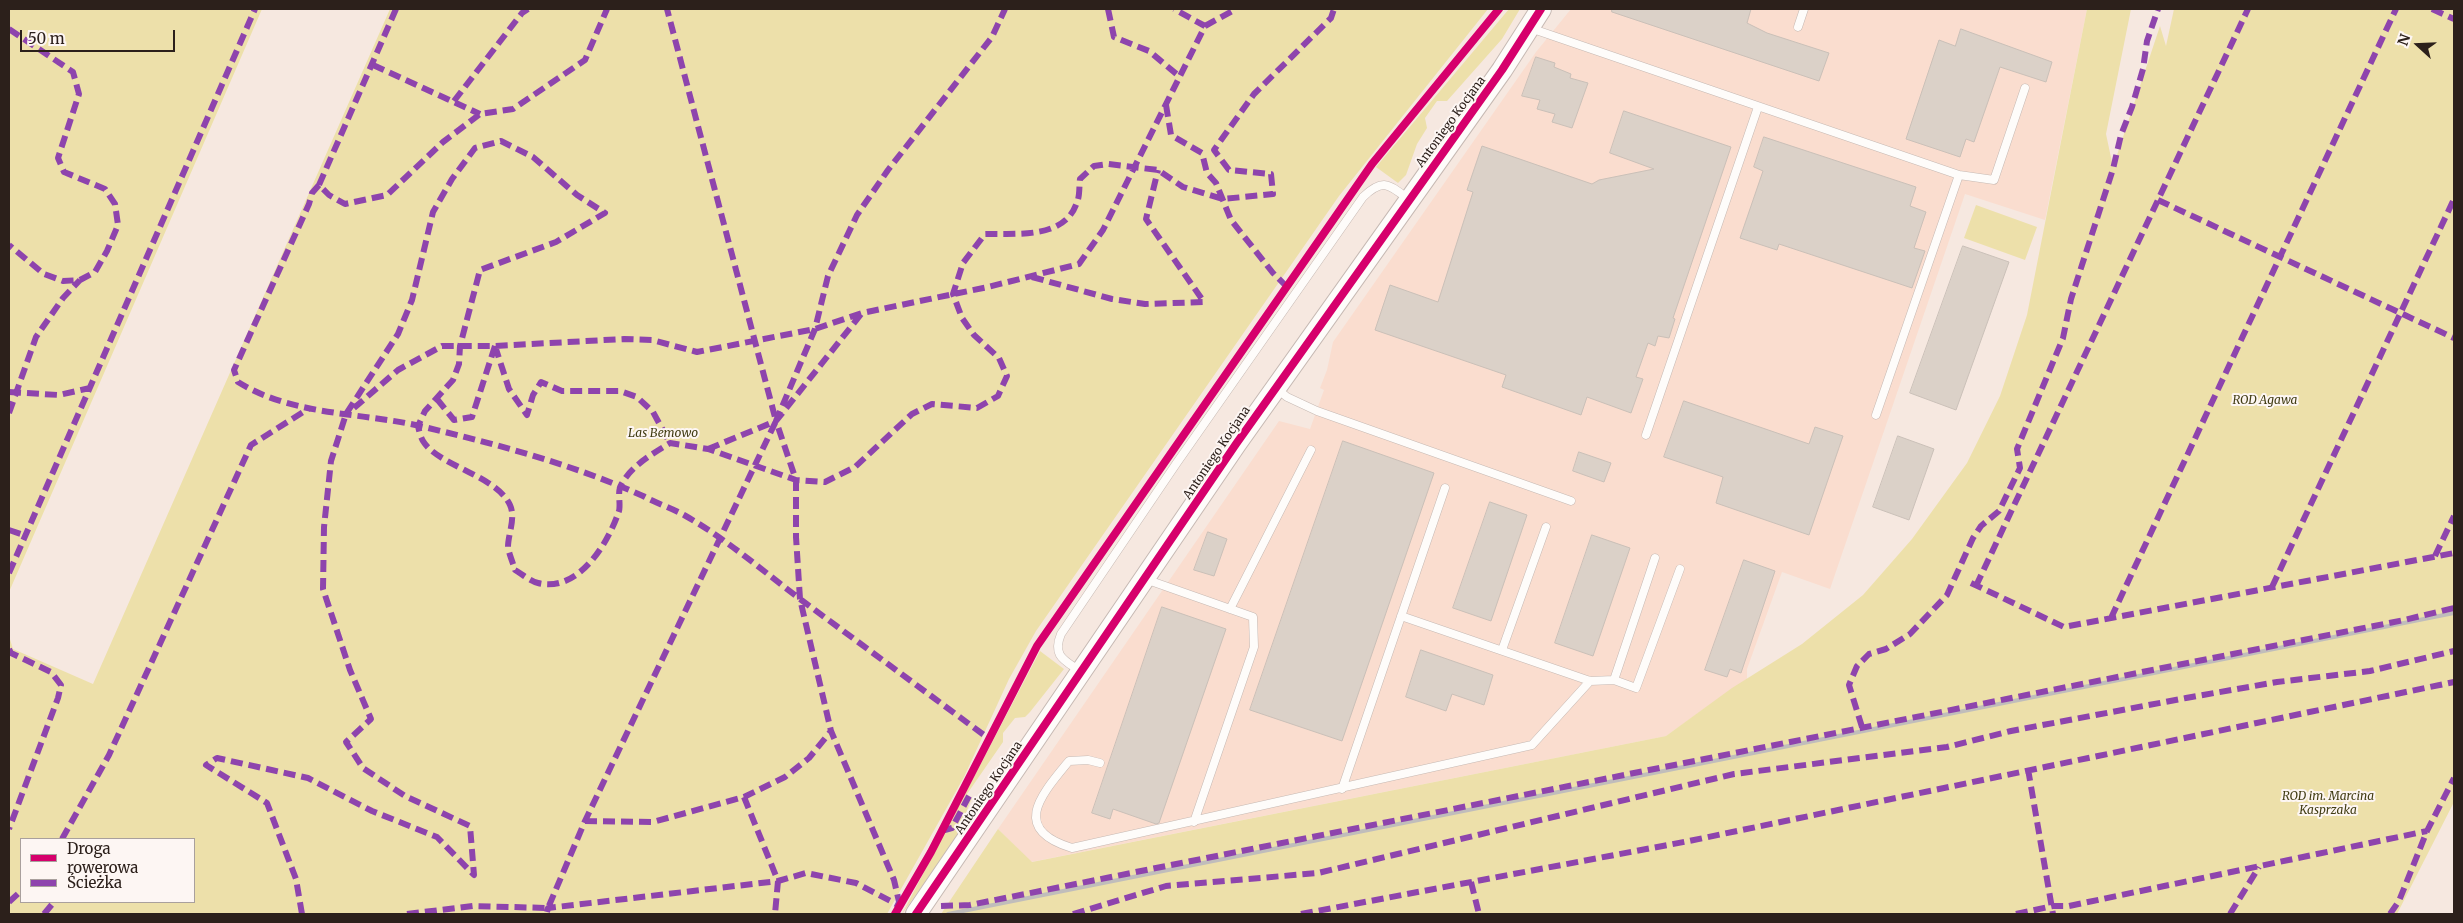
<!DOCTYPE html>
<html>
<head>
<meta charset="utf-8">
<style>
  body { margin:0 }
  #map { position:relative; width:2463px; height:923px; overflow:hidden; background:#f6e8e0; font-family:Merriweather,serif }
  canvas { display:block }
  .frame { position:absolute; inset:0; border:10px solid #2c201b; pointer-events:none }
  .legend { position:absolute; left:20px; top:838px; width:175px; height:65px; box-sizing:border-box; background:#fdf6f3; border:1px solid #a9a09d; margin:0; padding:6px 9px; list-style:none; font-size:15px; color:#2c201b }
  .legend li { display:flex; align-items:center; gap:10px; height:25px }
  .legend b { width:25px; border:1px solid #a9a09d }
  .north { position:absolute; left:2393px; top:20px; width:50px; height:50px; -webkit-text-stroke:4px #fdf6f3; paint-order:stroke; rotate:290deg; font-size:14px; font-weight:700; line-height:20px; text-align:center; color:#2c201b }
  .north::after { content:''; display:block; margin:auto; width:18px; height:22px; background:#2c201b; clip-path:polygon(50% 0,100% 100%,50% 72%,0 100%) }
  .scale { position:absolute; left:20px; top:30px; width:155px; height:22px; box-sizing:border-box; border:2px solid #2c201b; border-top:0; padding-left:6px; font-size:15px; line-height:18px; white-space:nowrap; color:#2c201b; -webkit-text-stroke:4px #fdf6f3; paint-order:stroke }
</style>
</head>
<body>
<div id="map">
<canvas width="2463" height="923"></canvas>
<div class="frame"></div>
<ul class="legend">
<li><b style="height:6px;background:#d6006c"></b>Droga rowerowa</li>
<li><b style="height:6px;background:#8e44ad"></b>Ścieżka</li>
</ul>
<div class="north">N</div>
<div class="scale">50 m</div>
</div>
<script>
const c = document.querySelector('canvas').getContext('2d');
c.lineJoin = 'round';
function fill(path, color) { c.fillStyle = color; c.fill(path, 'evenodd'); }
function trace(path, color, width, dash) { c.strokeStyle = color; c.lineWidth = width; c.lineCap = dash ? 'butt' : 'round'; c.setLineDash(dash || []); c.stroke(path); }
function label(font, color, halo, rows, align = 'center') {
  c.font = font + ' Merriweather,serif'; c.lineWidth = 4; c.setLineDash([]); c.textBaseline = 'middle'; c.strokeStyle = halo; c.fillStyle = color; for (const [text, x, y, turn = 0] of rows) {
    c.save(); c.translate(x, y); c.rotate((+turn || 0) * Math.PI / 180); c.textAlign = isNaN(turn) ? turn : align; if (halo) c.strokeText(text, 0, 0); c.fillText(text, 0, 0); c.restore();
  }
}
fill(new Path2D(`
  M1571 9H2087L2045 220 1965 194 1830 589 1782 572 1747 669V679L1666 736 1031 862 998 829 1279 421 1310 429 1324 390 1320 388 1327 370 1333 342 1536 52Z`), '#faddcf');
fill(new Path2D(`
  M9 9H262L9 592Z
  M390 9H1488L1339 196 1036 631 1009 679 964 777 887 914H9V636L13 649 93 684ZM21 839H194V902H21Z
  M1509 9H1520L1502 39 1447 101H1437L1425 118 1427 128 1417 144 1406 175 1398 183 1376 167Z
  M2087 9H2131L2106 134 2113 167 2160 26 2166 46 2174 9H2454V802L2397 914H941L998 829 1032 862 1666 736 1732 688 1802 644 1863 595 1912 539 1967 463 2000 396 2027 315Z
  M1976 205 2037 227 2025 260 1964 238Z
  M1040 651 1064 669 1030 712 1025 717 1015 718 1003 733V742L967 794 972 798 955 840 902 914Z`), '#ede0aa');
const building = new Path2D(`
  M1612 9H1751L1747 23 1767 33 1829 53 1819 81 1612 12Z
  M1961 29 2052 62 2046 82 2000 67 1974 142 1966 139 1960 157 1906 139 1939 40 1955 46Z
  M1536 57 1555 63 1554 67 1571 74 1570 78 1588 83 1572 128 1552 122 1555 114 1537 109 1540 100 1522 96Z
  M1624 111 1731 147 1673 318 1675 319 1669 338 1658 336 1655 346 1648 343 1636 377 1643 379 1631 413 1587 397 1581 415 1502 387 1506 375 1375 330 1390 285 1438 302 1473 192 1467 190 1482 146 1592 184 1599 180 1654 169 1610 153Z
  M1764 137 1916 187 1910 206 1926 212 1914 248 1925 251 1912 288 1779 244 1777 250 1740 238 1763 171 1754 167Z
  M1963 246 2009 262 1956 410 1910 393Z
  M1684 401 1809 444 1815 427 1843 436 1809 535 1716 503 1723 477 1664 457Z
  M1898 436 1934 449 1909 520 1873 507Z
  M1343 441 1434 473 1342 741 1250 710Z
  M1579 452 1611 463 1604 482 1573 471Z
  M1490 502 1527 515 1491 621 1453 608Z
  M1208 532 1227 539 1214 576 1194 570Z
  M1592 535 1630 548 1593 656 1555 643Z
  M1744 560 1775 571 1741 673 1730 669 1727 677 1705 670Z
  M1162 607 1226 629 1159 823 1156 824 1113 809 1110 819 1092 813Z
  M1421 650 1493 675 1484 705 1452 694 1446 711 1406 697Z`);
fill(building, '#dbd1c8');
trace(building, '#cac0b8', 1);
const service = new Path2D(`
  M1798 27 1804 9
  M1530 28 1959 175 1994 180 2025 88
  M1277 389 1287 397 1317 411 1571 501
  M1876 415 1959 175
  M1646 435 1758 107
  M1145 579 1253 617 1254 647 1194 822
  M1230 609 1311 450
  M1401 616 1590 681 1614 680 1655 558
  M1502 650 1546 527
  M1080 671C1064 660 1052 656 1061 634L1176 464 1363 197C1383 178 1389 184 1408 199
  M1614 680 1636 688 1680 569
  M1100 763 1088 760 1069 761C1041 795 1010 829 1072 848L1532 745 1590 681
  M1342 789 1445 488`);
const tertiary = new Path2D(`
  M916 914 1236 444 1502 70 1541 9`);
trace(service, '#c6b9b3', 9);
trace(tertiary, '#c6b9b3', 22);
trace(service, '#fefcfa', 8);
trace(tertiary, '#fefcfa', 20);
trace(new Path2D(`
  M948 914 2454 613`), '#c0bdbb', 4);
trace(new Path2D(`
  M396 9 319 185 329 195 345 204 387 195 443 142 480 114 513 109 585 60 607 9
  M1108 9 1114 37 1149 51 1180 77
  M2432 9 2454 19
  M1205 26 1236 9
  M9 29 73 72 79 94 58 158 64 172 105 189 115 204 118 225 107 251 95 272 80 280 63 281 44 274 9 245
  M373 65 480 114
  M454 101 522 13 528 9
  M1166 105 1171 135 1202 153 1207 173 1216 183 1231 220 1273 273 1287 287
  M319 185 312 193 309 204 234 370 238 382C293 416 359 412 420 426 496 444 572 464 643 496 656 503 671 508 684 515 725 538 763 571 800 599L796 537V480L776 421 815 329 828 276 857 215 888 170 992 37 1005 9
  M2158 200 2454 338
  M1032 277 1112 299 1145 304 1204 302 1146 219 1158 170
  M495 346 509 389 527 415 533 395 541 382 562 391H620L637 397 653 412 670 443
  M9 392 59 395 90 388
  M437 399 454 420 472 417 495 346
  M354 408 398 370 442 346H495L624 339 652 340 697 352 815 329 862 313 988 287 1079 264 1103 230 1205 26 1174 9
  M9 413 36 337 63 298 80 280
  M708 449 776 421 862 313
  M9 530 24 535
  M2435 556 2454 516
  M9 573 255 9
  M1971 583 2064 627 2454 553
  M1976 586 2248 9
  M2272 587 2454 199
  M2111 618 2396 9
  M9 649 11 653 51 672 61 685 58 698 9 829
  M1862 727 1849 685 1857 666 1869 654 1886 649 1910 634 1947 595 1973 538 1981 526 1999 511 2020 468 2017 449 2063 338 2071 299 2113 169 2121 135 2132 107 2143 69 2147 41 2158 9
  M2028 769 2053 914
  M744 797 778 881 775 914
  M585 821 653 822 744 797 785 777 809 758 831 731
  M941 831 952 828 969 796
  M62 839 109 755 251 445 308 409
  M1471 882 1479 914
  M9 902 21 891
  M900 906 894 880 831 731 800 599 988 738
  M941 906 970 905 2404 620 2454 608
  M547 912 548 908 778 881 806 873 856 883 900 906
  M44 914 54 902
  M302 914 296 879 267 803 206 765 217 758 308 778 372 811 437 837 474 875 470 826 405 796 363 768 346 742 371 719 350 670 323 589 324 527 331 461 346 414 398 334 412 300 433 212 452 179 475 148 501 141 533 157 577 195 605 213 556 242 480 270 460 346 459 364 453 380 425 411 418 426C419 430 420 436 423 441 438 466 496 475 510 505 516 518 508 534 508 547 509 554 513 563 515 570 522 574 530 581 538 583 578 593 608 544 619 511 621 504 617 492 621 485 631 466 652 454 670 443L708 449 796 480 825 482 855 467 912 414 932 404 977 408 998 396 1007 376 999 358 974 335 962 318 953 294 963 263 985 234C1016 233 1065 240 1077 202 1080 196 1079 186 1080 179L1094 166 1108 164 1158 170 1183 187 1223 199 1273 194 1271 174 1229 170 1214 150 1254 94 1331 18 1334 9
  M407 914 473 906 548 908 585 821 776 421 667 9
  M1073 914 1166 886 1318 873 1734 774 1947 747 2011 731 2186 698 2277 682 2370 671 2454 651
  M1301 914 1689 841 2454 682
  M2016 914 2053 906H2069L2427 831
  M2230 914 2259 867
  M2390 914 2399 901 2427 831 2454 778`), '#8e44ad', 6, [12, 6]);
trace(new Path2D(`
  M895 914 931 852 1037 646 1372 164 1499 9
  M916 914 1236 444 1502 70 1541 9`), '#d6006c', 8);
label('12px', '#2c201b', '#fdf6f3', [
  ["Antoniego Kocjana",1451,122,-54],
  ["Antoniego Kocjana",1217,453,-56],
  ["Antoniego Kocjana",989,788,-56]
]);
label('italic 12px', '#413c13', '#fdf6f3', [
  ["ROD Agawa",2265,401],
  ["Las Bemowo",663,434],
  ["ROD im. Marcina",2328,797],
  ["Kasprzaka",2328,811]
]);
</script>
</body>
</html>
